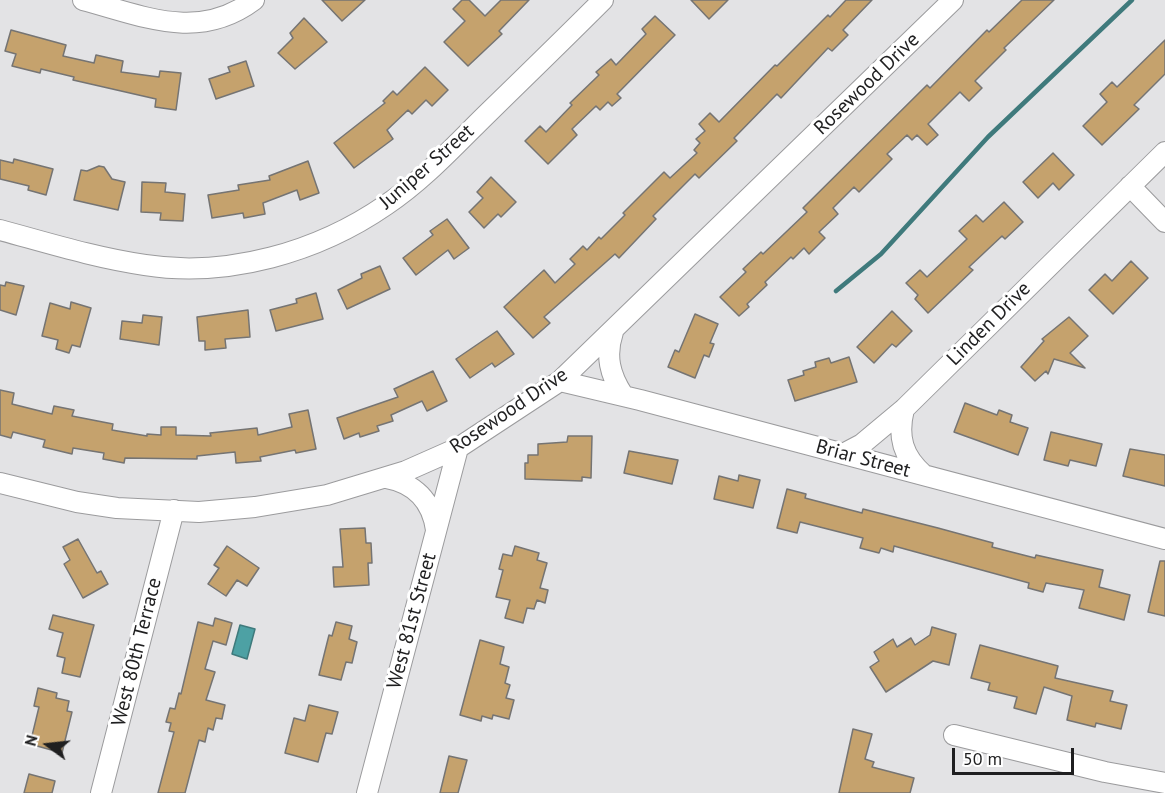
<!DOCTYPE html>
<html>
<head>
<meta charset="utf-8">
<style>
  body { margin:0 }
  #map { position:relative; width:1165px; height:793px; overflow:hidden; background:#e3e3e5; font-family:"PT Sans",sans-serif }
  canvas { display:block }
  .north { position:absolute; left:18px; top:715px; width:60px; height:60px; -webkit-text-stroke:4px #fff; paint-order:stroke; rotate:285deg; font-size:16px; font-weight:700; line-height:24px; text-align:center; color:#1f1f20 }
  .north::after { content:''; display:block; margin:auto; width:21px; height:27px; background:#1f1f20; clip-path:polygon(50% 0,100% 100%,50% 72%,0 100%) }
  .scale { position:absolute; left:952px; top:748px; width:122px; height:27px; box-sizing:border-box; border:3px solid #1f1f20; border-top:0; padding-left:8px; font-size:18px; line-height:21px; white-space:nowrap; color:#1f1f20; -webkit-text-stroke:4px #fff; paint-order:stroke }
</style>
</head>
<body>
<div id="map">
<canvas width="1165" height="793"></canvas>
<div class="north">N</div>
<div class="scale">50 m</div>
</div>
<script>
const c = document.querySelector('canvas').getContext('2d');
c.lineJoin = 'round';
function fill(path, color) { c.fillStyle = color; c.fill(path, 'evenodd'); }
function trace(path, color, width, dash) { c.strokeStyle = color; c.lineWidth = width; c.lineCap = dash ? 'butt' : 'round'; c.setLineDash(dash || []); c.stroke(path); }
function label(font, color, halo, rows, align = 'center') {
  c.font = font + ' "PT Sans",sans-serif'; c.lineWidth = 6; c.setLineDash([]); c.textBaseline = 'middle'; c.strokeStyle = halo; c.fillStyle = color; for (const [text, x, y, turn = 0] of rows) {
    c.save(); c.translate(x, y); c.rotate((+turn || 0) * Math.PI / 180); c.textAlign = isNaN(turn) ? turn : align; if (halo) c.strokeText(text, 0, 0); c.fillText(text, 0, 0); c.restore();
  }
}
const water = new Path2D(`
  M240 625 255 629 247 659 232 654Z`);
fill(water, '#4da1a4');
trace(water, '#3f7a7c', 1.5);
trace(new Path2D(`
  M836 291 881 254 988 137 1132 0`), '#3f7a7c', 4.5);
const building = new Path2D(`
  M322 0H365L342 21Z
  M462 0H469L485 16 501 0H529L499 31 502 34 468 66 444 42 465 21 453 9Z
  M691 0H728L709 19Z
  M846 0H872L843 30 848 35 832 51 828 48 781 98 777 94 734 138 737 141 699 178 695 174 653 216 656 219 619 258 615 254 544 317 550 323 533 338 504 307 544 270 555 283 575 264 570 259 583 246 587 250 599 237 601 239 625 215 623 213 664 172 670 178 697 153 694 150 700 143 696 139 705 131 699 124 710 113 719 122 775 65 777 66 828 15 830 17Z
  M1022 0H1054L1004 48 1006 50 975 81 982 88 969 101 960 92 928 124 938 135 927 145 917 135 912 140 907 135 887 154 892 159 859 192 854 187 833 208 838 214 819 232 825 238 809 254 804 248 793 259 791 257 765 282 767 285 747 304 749 307 739 316 720 297 746 272 743 269 761 252 763 254 807 212 803 208 927 85 930 88 987 30 989 32Z
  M655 16 675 35 617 94 621 98 612 106 608 102 600 110 596 106 572 129 577 135 548 164 525 141 540 126 546 132 572 105 570 103 599 75 596 72 611 59 616 65 646 34 642 29Z
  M304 18 327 42 295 69 278 53 293 38 290 33Z
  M11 30 66 45 63 56 94 63 96 55 123 61 121 72 159 77 160 71 181 73 176 110 155 107 156 99 73 80 74 77 41 69 40 73 12 66 16 54 5 51Z
  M1165 40V74L1134 105 1139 109 1102 145 1083 126 1107 102 1100 94 1112 82 1117 87Z
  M246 61 254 86 216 99 209 79 230 72 228 67Z
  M425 67 448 90 432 106 426 100 412 114 408 110 387 130 393 139 354 168 334 143 385 103 383 101 393 91 397 95Z
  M1053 153 1074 175 1059 190 1053 183 1038 198 1023 182Z
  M14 159 53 169 46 195 28 190 29 186 0 179V160L13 163Z
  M308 161 319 193 300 200 297 190 263 203 265 214 244 218 243 213 212 218 208 195 239 190 238 185 270 180 269 176Z
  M99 166 104 167 112 179 125 182 118 210 74 200 81 170 87 171Z
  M491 177 516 202 501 217 498 214 484 228 469 212 483 198 477 192Z
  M142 182 166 183 165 192 185 194 183 221 160 220 161 213 141 212Z
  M1004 202 1023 222 1005 239 1002 236 969 267 973 270 928 313 915 299 918 295 906 283 920 270 927 277 967 239 959 231 976 215 983 222Z
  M447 219 469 248 454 259 448 250 416 275 403 258 433 235 430 231Z
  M1131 261 1148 278 1113 314 1089 290 1105 274 1112 281Z
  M380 266 390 289 347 309 338 290 362 278 361 274Z
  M6 282 24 286 16 315 0 310V285L5 286Z
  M316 293 323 319 276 331 270 310 297 303 296 299Z
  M71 302 91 308 80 347 72 345 69 353 56 349 58 340 42 336 50 303 70 309Z
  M248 310 250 337 225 339 226 348 205 350V341H199L197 317Z
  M892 311 912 331 896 347 892 344 874 363 857 347Z
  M695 314 718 324 710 343 714 344 709 357 704 355 695 378 668 367 675 350 679 352Z
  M143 315 162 317 159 345 120 339 122 321 142 323Z
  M1069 317 1088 336 1070 353 1085 368 1054 359 1048 374 1046 371 1035 381 1021 367 1044 341 1042 339Z
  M497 331 514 354 495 367 492 363 470 378 456 359Z
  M849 357 857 382 795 401 788 380 804 375 803 371 816 367 815 362 829 358 831 363Z
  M433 371 447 401 427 411 422 401 391 415 393 421 377 426 379 431 360 437 359 433 344 439 337 418 398 397 394 389Z
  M0 390 14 393 12 404 52 414 54 406 74 410 72 416 113 424 112 430 147 436V434L161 435V427H176V435L211 436 210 433 257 428 258 435 292 427 289 414 308 410 316 449 296 453 295 450 260 457 261 461 236 463 235 452 197 456V459L125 458 124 463 103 459 104 453 73 448 72 454 43 447 45 440 13 432 11 438 0 435Z
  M965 403 997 415 999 410 1012 415 1010 422 1028 428 1018 455 954 432Z
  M1051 432 1102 444 1096 466 1070 460 1068 466 1044 460Z
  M568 436H592L591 478 582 477V481L525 479V463H528V455H538V444L567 442Z
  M1130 449 1165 455V486L1123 476Z
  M629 451 678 460 672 484 624 473Z
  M739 475 760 480 753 508 714 499 719 476 738 481Z
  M787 489 806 494 805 498 862 513 863 509 938 528 993 543 992 547 1035 558 1036 555 1103 570 1099 587 1130 595 1124 620 1079 608 1084 590 1046 583 1043 592 1028 588 1029 583 894 546 893 552 881 548 879 553 860 548 863 538 800 522 797 533 777 528Z
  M365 528 366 543H371L372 563H368L369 585 334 587 333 567H343L340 529Z
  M78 539 97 573 101 571 108 584 83 598 64 564 70 560 63 547Z
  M227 546 259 568 247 586 237 580 226 596 208 584 219 568 214 565Z
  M515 546 539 553 537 560 547 563 540 588 548 590 545 603 537 600 534 609 527 608 523 623 505 618 510 600 496 597 503 570 499 569 503 554 512 556Z
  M1160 561H1165V616L1148 612Z
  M53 615 94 625 80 677 62 673 65 658 57 656 63 633 49 629Z
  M215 618 232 623 226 645 213 641 205 669 215 672 206 700 225 705 222 719 216 718 213 730 208 728 205 742 199 740 185 793H158L174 732 169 731 171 723 166 722 170 708 175 709 179 693 181 694 198 622 213 626Z
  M336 622 352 626 349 639 357 642 352 663 346 662 341 680 319 675 329 635 332 636Z
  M932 627 956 634 949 665 933 661 886 692 870 667 879 661 874 652 893 639 897 647 911 638 915 645 930 635Z
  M480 640 504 647 500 664 509 667 505 683 510 685 506 698 514 700 509 719 493 715 492 719 482 716 481 721 460 715Z
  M980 645 1058 666 1055 678 1113 691 1110 701 1127 705 1121 729 1096 723 1095 727 1067 720 1072 696 1044 687 1036 714 1014 708 1017 697 988 690 990 683 971 678Z
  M38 688 57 693 56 698 69 701 67 711 72 712 62 753 30 744 39 707 34 706Z
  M309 705 338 712 332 734 326 733 318 762 285 753 294 718 305 721Z
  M853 729 872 734 865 759 874 762 872 767 914 778 910 793H839Z
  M449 756 467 760 458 793H440Z
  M29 774 55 781 52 793H24Z`);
fill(building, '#c5a26d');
trace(building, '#757473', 1.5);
const minor = new Path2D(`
  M83 0C144 16 198 42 254 0
  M1130 186 1165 222
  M0 230C48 243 96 258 145 265 228 278 318 252 386 205 425 179 457 143 490 111 528 74 566 37 603 0
  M613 332C605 356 610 375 623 395
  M560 381 640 400 1165 539
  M904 409C897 437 903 457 924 475
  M843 454 862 444 904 409 1165 152
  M386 478C414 483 432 501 436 530
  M0 483 77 502 117 508 199 512 255 507 327 495 406 471 458 448 560 381 953 0
  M954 735 1105 772 1165 783
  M101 793 174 510
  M367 793 458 448`);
trace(minor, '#9b9b9d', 22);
trace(minor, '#fff', 20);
label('20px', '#1f1f20', '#fff', [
  ["Rosewood Drive",867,84,-44],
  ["Juniper Street",427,167,-41],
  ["Linden Drive",989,324,-45],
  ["Rosewood Drive",509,411,-34],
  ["Briar Street",863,459,15],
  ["West 81st Street",412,621,-75],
  ["West 80th Terrace",137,652,-76]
]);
</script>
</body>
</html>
